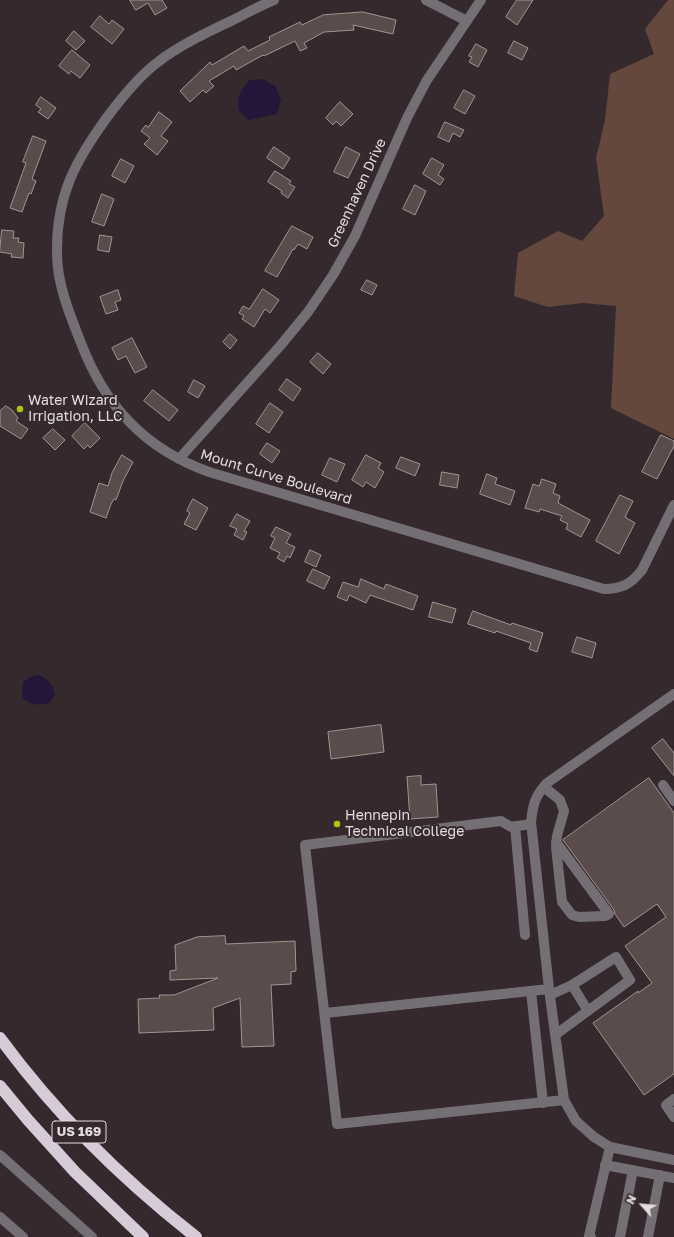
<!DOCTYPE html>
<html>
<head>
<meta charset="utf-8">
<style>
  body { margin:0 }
  #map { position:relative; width:674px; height:1237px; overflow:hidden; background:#35292e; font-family:"Golos Text",sans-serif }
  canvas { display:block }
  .north { position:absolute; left:622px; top:1185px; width:40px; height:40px; -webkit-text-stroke:3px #35292e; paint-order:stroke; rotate:297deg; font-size:11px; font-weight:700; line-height:16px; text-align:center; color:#e4dbdf }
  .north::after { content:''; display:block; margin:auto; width:14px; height:18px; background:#e4dbdf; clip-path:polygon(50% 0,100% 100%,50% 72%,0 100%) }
</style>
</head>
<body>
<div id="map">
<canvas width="674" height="1237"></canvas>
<div class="north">N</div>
</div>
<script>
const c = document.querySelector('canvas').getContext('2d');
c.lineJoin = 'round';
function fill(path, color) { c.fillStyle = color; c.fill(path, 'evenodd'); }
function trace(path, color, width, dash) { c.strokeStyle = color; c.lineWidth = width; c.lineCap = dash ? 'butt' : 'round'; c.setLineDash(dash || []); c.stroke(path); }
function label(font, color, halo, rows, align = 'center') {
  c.font = font + ' "Golos Text",sans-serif'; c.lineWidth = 4; c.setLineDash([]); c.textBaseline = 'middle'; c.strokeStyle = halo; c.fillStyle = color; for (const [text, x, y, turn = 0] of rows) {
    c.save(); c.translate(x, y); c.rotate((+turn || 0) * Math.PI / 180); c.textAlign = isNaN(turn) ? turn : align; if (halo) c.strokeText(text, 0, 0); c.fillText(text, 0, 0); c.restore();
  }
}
fill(new Path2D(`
  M668 0H674V439L611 408 616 306 583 303 548 307 514 296 518 253 558 231 582 241 604 216 596 158 605 120 610 74 654 54 645 29Z`), '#64483e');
fill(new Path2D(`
  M263 79 275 86 281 99 277 114 249 120 239 111C237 96 240 92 249 80Z
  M39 675C49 680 53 684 55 695L48 704C37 705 30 705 22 698L23 682 33 676Z`), '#231638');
const building = new Path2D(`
  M130 0H162L167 8 155 15 148 3 136 10Z
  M517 0H533L517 25 506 17Z
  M363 12 396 20 393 34 353 25 354 30 324 32 304 43 307 48 300 51 295 41 264 56 263 55 236 70 234 66 209 81 214 86 206 93 203 90 190 102 180 91 210 62 212 65 244 46 248 51 270 40 269 37 300 22 302 25 323 15Z
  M100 16 109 24 112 20 124 29 112 44 91 27Z
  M74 31 85 41 76 50 66 41Z
  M514 41 528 48 522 60 508 53Z
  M476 44 487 50 478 67 469 62 472 57 469 56Z
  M72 50 90 65 80 78 71 71 69 74 59 66Z
  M464 90 475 96 465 114 454 108Z
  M41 97 56 108 48 119 38 112 41 109 36 105Z
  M340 102 353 114 341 126 336 121 333 125 326 118Z
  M159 112 172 122 161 136 168 141 157 155 144 144 150 138 141 131 146 125 148 127Z
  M445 122 464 130 460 137 453 133 449 142 438 137Z
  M33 136 46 141 32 179 36 181 31 194 29 193 22 212 10 208 26 163 23 162Z
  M274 147 290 158 283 169 267 158Z
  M346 147 360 154 348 178 334 172Z
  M432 158 444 165 438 175 444 179 440 185 423 174Z
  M121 159 134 166 125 183 112 176Z
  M275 171 291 181 289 184 295 187 288 198 281 193 282 191 268 182Z
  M415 185 426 191 415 215 403 209Z
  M102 194 114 199 104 226 92 222Z
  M292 226 313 237 307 249 298 244 294 250 293 249 277 277 265 271Z
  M2 230 14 231 13 238H19L18 242 24 243 23 258 11 257 12 254 0 252Z
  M100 235 112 237 109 252 98 250Z
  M367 280 377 285 372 295 361 290Z
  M263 289 279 300 270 313 265 309 254 327 242 319 244 316 239 313 243 306 249 309Z
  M118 290 121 300 115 302 118 310 106 314 100 297Z
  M230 334 237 340 230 349 223 342Z
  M132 338 147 367 135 373 126 356 118 360 112 348Z
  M318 353 331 364 323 374 310 362Z
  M287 379 301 389 293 401 279 390Z
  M194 380 205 386 198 398 188 392Z
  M153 390 178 410 169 421 144 401Z
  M270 403 283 412 269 433 256 424Z
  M6 406 12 410 18 418 16 421 28 429 21 439 0 426V411Z
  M85 423 100 438 90 448 88 445 84 449 72 436Z
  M53 429 65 440 55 450 43 438Z
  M661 435 674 441V446L657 479 642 472Z
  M267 443 280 451 272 463 260 454Z
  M122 455 133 462 123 481 116 500 114 499 111 504 106 518 90 512 99 483 108 486 112 473Z
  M366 455 381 463 378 468 384 472 375 488 366 482 363 487 352 480Z
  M401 457 420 464 415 476 396 468Z
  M330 458 345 464 337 482 322 475Z
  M442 472 459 475 457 488 440 485Z
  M487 474 497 478 495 484 515 491 510 505 480 494Z
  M542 479 556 484 553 493 560 496 558 503 590 520 581 537 566 529 568 524 560 520 562 516 540 509 539 512 525 508 533 484 539 486Z
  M620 495 633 501 625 517 635 523 619 554 596 541Z
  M193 499 208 508 196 530 184 524 190 513 187 511Z
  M237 514 250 521 244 531 247 532 243 540 234 535 237 529 230 526Z
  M276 527 291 534 286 543 295 547 290 558 287 556 284 562 277 558 280 553 270 548 275 538 271 536Z
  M310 550 321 555 316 567 305 562Z
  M313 569 330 577 324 589 307 581Z
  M361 579 384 589 386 584 418 596 413 610 370 595 366 603 349 595 347 601 337 597 343 582 358 587Z
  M433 602 456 609 452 623 429 617Z
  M473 611 511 625 512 623 543 633 537 652 529 649 531 643 496 631 495 633 468 624Z
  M577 637 596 643 592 658 572 652Z
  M381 725 384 752 331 759 328 732Z
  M663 739 674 753V776L652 748Z
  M421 776V785L436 784 438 817 410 819 407 777Z
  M649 778 674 813V1074L644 1095 593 1023 638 991V993L652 983 625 946 666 917 657 904 624 927 615 914 614 910 563 840Z
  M225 936 226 944 295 941 296 971 291 972V984L271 985 274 1046 242 1047 240 998 213 1008 214 1030 139 1033 138 999 160 998 159 995H174L218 978 170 980V971L176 970 175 945 197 937Z`);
fill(building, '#5b4c4c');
trace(building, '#a49393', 1);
trace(new Path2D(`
  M274 0C259 6 245 14 231 21 206 33 180 45 158 62 139 76 123 96 108 116 75 161 56 196 57 254 57 284 70 315 81 343 105 406 145 449 209 472L604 589C622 589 631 584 642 570L674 505
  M426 0 467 21
  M179 459 280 346 308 312 333 275 355 236 407 118 427 80 481 0
  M674 694 547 783C535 796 533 804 531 822L549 989 564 1100 576 1121 594 1137 610 1147 674 1160
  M663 785 674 801
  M544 787 560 800 564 811 557 836 556 847 562 902 572 915 579 917 605 916 609 914 556 842
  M531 824 511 827 501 821 305 845 337 1124 564 1100
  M515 826 525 935
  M572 985 588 1011
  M531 991 543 1103
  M550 995 572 985 616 957 630 980 555 1035
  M325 1013 549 989
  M674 1099 666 1105 674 1117
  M0 1155 92 1237
  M605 1165 674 1178
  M0 1217 23 1237
  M591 1237 589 1236 610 1147
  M620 1237 633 1170
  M648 1237 660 1175`), '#746f74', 10);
trace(new Path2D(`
  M0 1038C55 1113 123 1180 196 1237
  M0 1086 28 1120 75 1172 143 1237`), '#d6cbd7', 12);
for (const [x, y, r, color] of [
  [20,409,4,"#adc610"],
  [337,824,4,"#adc610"]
]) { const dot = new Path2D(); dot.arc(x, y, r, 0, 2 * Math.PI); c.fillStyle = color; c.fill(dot); trace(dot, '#35292e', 1.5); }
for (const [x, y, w] of [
  [79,1132,54]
]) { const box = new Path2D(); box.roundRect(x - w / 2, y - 11, w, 22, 3); c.fillStyle = '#35292e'; c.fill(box); trace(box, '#e4dbdf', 1); }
label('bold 13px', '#e4dbdf', null, [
  ["US 169",79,1132]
]);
label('14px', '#e4dbdf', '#35292e', [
  ["Greenhaven Drive",357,193,-65],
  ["Mount Curve Boulevard",276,477,17]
]);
label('14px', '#e4dbdf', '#35292e', [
  ["Water Wizard",28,401],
  ["Irrigation, LLC",28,417],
  ["Hennepin",345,816],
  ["Technical College",345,832]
], 'left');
</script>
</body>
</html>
